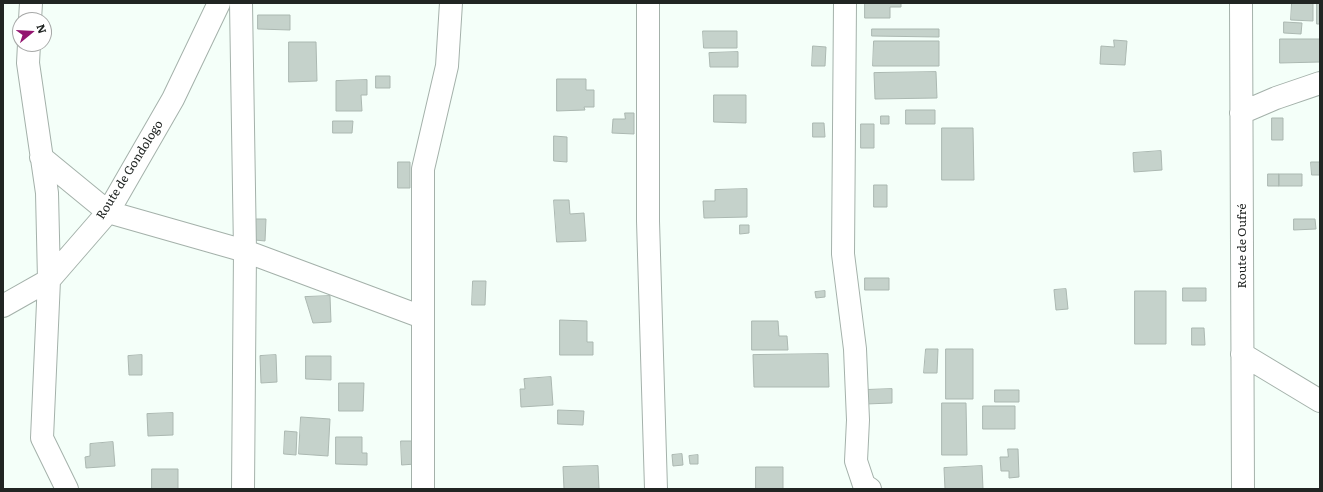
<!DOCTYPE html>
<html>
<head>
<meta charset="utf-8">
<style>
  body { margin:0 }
  #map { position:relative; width:1323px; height:492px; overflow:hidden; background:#f4fff9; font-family:Literata,serif }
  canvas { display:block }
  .frame { position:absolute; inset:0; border:4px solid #212523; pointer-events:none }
  .north { position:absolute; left:12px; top:12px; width:40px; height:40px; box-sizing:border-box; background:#fff; border:1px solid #a6a8a7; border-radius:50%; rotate:72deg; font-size:11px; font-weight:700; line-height:16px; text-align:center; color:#212523 }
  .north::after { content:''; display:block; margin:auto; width:14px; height:18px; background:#93146f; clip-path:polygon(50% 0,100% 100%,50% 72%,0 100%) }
</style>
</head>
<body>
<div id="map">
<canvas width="1323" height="492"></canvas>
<div class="frame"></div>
<div class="north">N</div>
</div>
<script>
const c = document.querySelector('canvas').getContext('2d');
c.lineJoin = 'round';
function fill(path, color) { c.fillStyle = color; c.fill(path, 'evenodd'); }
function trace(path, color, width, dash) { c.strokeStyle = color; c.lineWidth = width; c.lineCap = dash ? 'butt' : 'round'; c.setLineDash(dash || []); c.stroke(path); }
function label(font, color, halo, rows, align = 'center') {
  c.font = font + ' Literata,serif'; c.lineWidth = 3.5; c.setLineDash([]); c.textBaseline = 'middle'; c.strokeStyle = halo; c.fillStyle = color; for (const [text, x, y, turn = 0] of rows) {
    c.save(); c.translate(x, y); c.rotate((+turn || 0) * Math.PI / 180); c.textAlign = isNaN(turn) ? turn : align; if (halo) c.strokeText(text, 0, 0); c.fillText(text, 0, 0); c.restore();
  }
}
const building = new Path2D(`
  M865 3H901V7H890V18H865Z
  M1292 3H1313V21L1291 20Z
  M1317 3H1320V24H1317Z
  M258 15H290V30L258 29Z
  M1284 22 1302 23 1301 34 1284 33Z
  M872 29H939V37L872 36Z
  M703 31H737V48H704Z
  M1280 39H1320V62L1280 63Z
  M1114 40 1127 41 1125 65 1100 64 1101 46 1114 47Z
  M874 41H939V66H873Z
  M289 42H316L317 81 289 82Z
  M813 46 826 47 825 66H812Z
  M738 52V67H710L709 53Z
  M936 72 937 98 875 99 874 73Z
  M376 76H390V88H376Z
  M557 79H586V90H594V107H584L585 110 557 111Z
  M367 80V95H361L362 111H336V81Z
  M714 95H746V123L714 122Z
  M906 110H935V124H906Z
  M625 113H634V134L612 133 613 119H625Z
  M881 116H889V124H881Z
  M1272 118H1283V140H1272Z
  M333 121H353L352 133H333Z
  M813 123H824L825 137H813Z
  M861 124H874V148H861Z
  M942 128H973L974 180H942Z
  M554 136 567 137V162L554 161Z
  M1161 151 1162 170 1134 172 1133 153Z
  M398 162H410V188H398Z
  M1311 162H1320V175H1312Z
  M1268 174H1279V186H1268Z
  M1279 174H1302V186H1279Z
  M874 185H887V207H874Z
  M747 189V217L704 218 703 201H715V190Z
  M554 200H569L570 214 584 213 586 241 557 242Z
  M255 219H266L265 241 255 240Z
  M1294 219H1315L1316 229 1294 230Z
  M740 225H749V233L740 234Z
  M865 278H889V290H865Z
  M473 281H486L485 305H472Z
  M1183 288H1206V301H1183Z
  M1066 289 1068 309 1056 310 1054 290Z
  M825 291V297L816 298 815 292Z
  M1135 291H1166V344H1135Z
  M330 296 331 322 313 323 305 297Z
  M560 320 587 321V342H593V355H560Z
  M752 321H778L779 336H787L788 350H752Z
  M1192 328H1204L1205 345H1192Z
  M926 349H938L937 373H924Z
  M946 349H973V399H946Z
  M828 354 829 387H754L753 355Z
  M142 355V375H129L128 356Z
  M276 355 277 382 261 383 260 356Z
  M306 356H331V380L306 379Z
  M551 377 553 405 521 407 520 389H525L524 379Z
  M339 383H364L363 411H339Z
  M892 389V403L866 404 865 390Z
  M995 390H1019V402H995Z
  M942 403H966L967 455H942Z
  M983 406H1015V429H983Z
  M558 410 584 411 583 425 558 424Z
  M173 413V435L148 436 147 414Z
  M301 417 330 419 328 456 299 454Z
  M285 431 297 432 296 455 284 454Z
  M336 437H362V453H367V465L336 464Z
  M401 441H413L415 464 402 465Z
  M113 442 115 466 86 468 85 457 90 456V444Z
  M1008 449H1018L1019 477 1009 478V471H1001L1000 457H1008Z
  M682 454 683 465 673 466 672 455Z
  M698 455V464H690L689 456Z
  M598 466 599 489H564L563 467Z
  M982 466 983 489H945L944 468Z
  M756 467H783V489H756Z
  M152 469H178V489H152Z`);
fill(building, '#c5d2cb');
trace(building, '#abb8b1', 1);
const minor = new Path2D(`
  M241 3 245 251 243 489
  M648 3V221L656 489
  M845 3 843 254 855 349 858 420 856 461 864 485 870 489
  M1241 3 1243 489
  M30 20 31 3
  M29 44 28 63 47 193 49 280 42 438 67 489
  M1241 113 1276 98 1320 83
  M41 157 108 212 245 251 422 317
  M3 306 49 280 108 212 173 99 219 3
  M1242 354 1320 401
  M423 489V169L447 66 451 3`);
trace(minor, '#a4b1aa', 24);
trace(minor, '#fff', 22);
label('12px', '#212523', '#fff', [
  ["Route de Gondologo",130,170,-58],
  ["Route de Oufré",1242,246,-90]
]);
</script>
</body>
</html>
